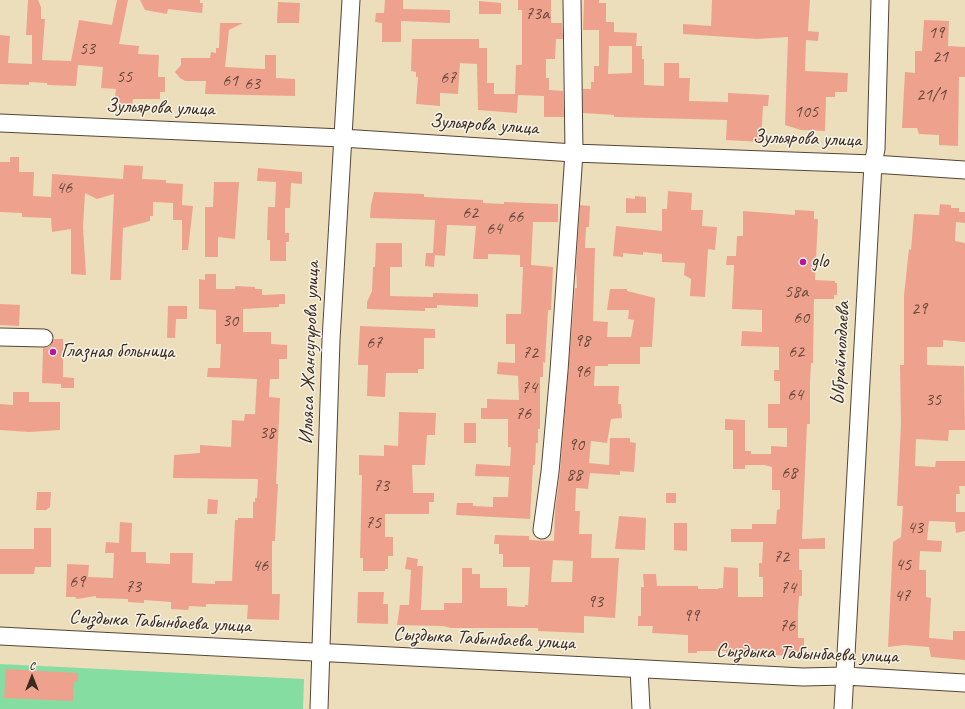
<!DOCTYPE html>
<html>
<head>
<meta charset="utf-8">
<style>
  body { margin:0 }
  #map { position:relative; width:965px; height:709px; overflow:hidden; background:#ecdebb; font-family:Caveat,sans-serif }
  canvas { display:block }
  .north { position:absolute; left:12px; top:657px; width:40px; height:40px; -webkit-text-stroke:3px #f7f3e8; paint-order:stroke; rotate:0deg; font-size:11px; font-weight:700; line-height:16px; text-align:center; color:#3b2a1e }
  .north::after { content:''; display:block; margin:auto; width:14px; height:18px; background:#3b2a1e; clip-path:polygon(50% 0,100% 100%,50% 72%,0 100%) }
</style>
</head>
<body>
<div id="map">
<canvas width="965" height="709"></canvas>
<div class="north">С</div>
</div>
<script>
const c = document.querySelector('canvas').getContext('2d');
c.lineJoin = 'round';
function fill(path, color) { c.fillStyle = color; c.fill(path, 'evenodd'); }
function trace(path, color, width, dash) { c.strokeStyle = color; c.lineWidth = width; c.lineCap = dash ? 'butt' : 'round'; c.setLineDash(dash || []); c.stroke(path); }
function label(font, color, halo, rows, align = 'center') {
  c.font = font + ' Caveat,sans-serif'; c.lineWidth = 3; c.setLineDash([]); c.textBaseline = 'middle'; c.strokeStyle = halo; c.fillStyle = color; for (const [text, x, y, turn = 0] of rows) {
    c.save(); c.translate(x, y); c.rotate((+turn || 0) * Math.PI / 180); c.textAlign = isNaN(turn) ? turn : align; if (halo) c.strokeText(text, 0, 0); c.fillText(text, 0, 0); c.restore();
  }
}
fill(new Path2D(`
  M0 664 304 679 303 709H0Z`), '#85dda2');
fill(new Path2D(`
  M28 0H38L41 7V19H45L42 60 71 61 79 20 112 25 117 0H128L119 44 139 46 138 54 159 55 158 77H165V92H160V99H133L132 106 114 104 116 89 101 88 103 67 78 65 76 86 47 85V83L29 82V85L0 84V35L10 36 8 63 32 64V35H26Z
  M140 0H200V3H203L202 13 168 9 167 14 145 10Z
  M385 0H403V9L450 10V23L401 21V42H382V23L375 22 376 13H384Z
  M518 0H551V23H562L563 39H556L555 59H546V78H549V90L563 91 564 117H544V96L518 95 517 113 478 110 477 64 460 63 458 94 440 93V106L416 104 418 77H416V72L411 71 412 39H479V48H487V83H494V94H515L516 65H522V10H518Z
  M584 0H599V3H606V22H614V32L637 33 636 46H609L608 74 632 73V46H642V59H644V85L664 86V63H679V78H690L689 101 728 102V93L769 95 768 106H763L761 142 726 140 727 120 614 117V115L583 113V89H591V82H594V66H599V30H583Z
  M712 0H810L808 31 819 32 818 41 806 40 805 71 848 73 847 92H835V97H826L825 131 801 130 785 125 788 37 757 39 683 34V24L711 26Z
  M479 1 501 3V14H479Z
  M278 2 300 3 299 23H277Z
  M924 20 949 21 948 46 965 47V77H959L958 146 939 145V135L919 134 917 128H902L905 72 915 73V51H922Z
  M220 23H243L229 30 225 67 265 69V55H276V78L295 79V96L205 94 206 81H185L180 78 175 72 181 65V58H210L211 52 216 53V48H219Z
  M10 157H19V172H34L33 196 51 197 52 174 123 179 124 165 143 166 142 179 166 180V183L183 184 182 205 193 206 188 250H182V220H173V203L153 202V216H150V221L123 228 121 280H110L114 194 97 199 85 193 83 227 86 275 71 274V229L52 232 51 218 22 217V213L0 212V162H10Z
  M258 168 302 172V184L291 183 290 208H285V233H289V242H286V261H270V240H267L268 207H275L276 182 257 181Z
  M214 182H239L235 239 218 237V257H205V207H213Z
  M668 191 692 193 691 210H703L702 226 717 227 715 250 708 249 705 297 690 296 691 279 684 275 685 263 662 262V254L643 252V255L623 253V257L613 256 616 226 662 231V209H667Z
  M374 192 424 194V197L483 200V203L504 204V202L558 204V222H533L531 265 553 267 551 310H548L545 363 543 362V377H540V429H538V443H536L535 465H533L530 519 456 515 457 503H473V506L493 507V497H508L509 477 475 476 476 464 510 466 511 447H508V419H481V408H487V399L519 400 518 376 497 374 498 362 515 363V344H506V314H521L523 267H520V255L488 254V259H473L476 226 447 225 445 256 435 255 434 267 425 266 426 253H433L435 220 370 218 371 205Z
  M635 196 646 197V213H626V198L635 199Z
  M940 204 951 205V208H959V212H965V223L956 222 955 241 965 243V342L943 340V347H927V365L964 366 965 430H949L948 441 916 439 915 466 935 467 936 461H965V486H959L960 494H956V512H965V531L956 533 955 522 929 521 927 540 942 541 941 552 920 551 919 570H926V597L931 598 929 638 953 640V631H965V660L931 657 929 647 904 645 888 647 893 542 901 537 903 506H897L901 424 900 365H904V295L909 249 911 250 914 214 939 215Z
  M580 205 590 206 589 227H586L585 248H595L593 321 608 322 607 337H631L634 320 628 319 629 310H607L610 289H627V291L655 298 652 347H640V364H608V366H595L594 386H619L618 404H621L622 418 611 419 607 443 591 441 589 463 609 465 610 438H630V442L636 443 634 472 620 471V475L590 473 588 489 576 488 575 511H580L579 534H592L591 558H619L615 618 584 616V633L538 631V628H451L443 626 397 625 400 605H409L411 570 405 569 407 557 418 559 417 566H423L421 610H444V603H462V568H472V574H480V588H507V606L525 607V605H528L530 567H503V554H499V544H494L495 535 529 536V540L554 541 555 511 560 473 575 288H577L576 268ZM553 560 573 561 572 582H551Z
  M795 210 814 211V219H818L815 280 835 281V283H837V295H834V299H814L813 363H811L810 382V424H807L802 539 825 538V549H799V570H802V596H799L798 612V638H804V656L726 654V651H697V653H688V635L652 633 653 626H638V616H641V587H644L643 574H656L657 586H698V589H718L719 588H723L724 567 738 568V597H763V577H759V563H762L763 542H731V529H752V524H776L777 510 780 509V490H772V467L764 465H745V469H733V430H725V419L745 420V451H751V454H771V446L787 447V428H768V404H780V381H774V370H779V347L741 346 742 331 762 332V310L732 309 734 265H726L727 256H736L737 236H743V211L795 215Z
  M376 243H402V267H390V296L433 297V293L478 294V307L437 305V308H425V311L367 309V302L372 291 373 267H375Z
  M205 274H216V289H235V286L255 287V289H262V295L285 294V304H279V307L243 309V332H271V344L287 345V359H279V379H270L269 397 280 398 276 484H278L277 500 275 541H272V594H280L279 620 247 619 248 605 206 604V607L189 606 188 610 171 609V602L144 600V603L128 602V599L96 598V596L77 599 75 597H66L67 564 89 565 88 577 113 578 114 553H105L106 542 119 543 120 522 132 523 131 552H146V563L170 564V553H193L192 583 215 584V581H232L235 520H238V518H253V502H255V498H257L258 479 173 478 174 455 200 453V445L231 447 232 420 244 421 245 414H255L257 379 207 377 208 368H220L221 344H216V310L199 309V279L205 280Z
  M0 304 20 305 19 326 0 325Z
  M168 306H187V319H176L175 338H167Z
  M360 326 435 329V338H424V369H418V373H386L385 397 367 396 368 365H358Z
  M54 339H63V377L74 378V388H61V384L42 383 43 348 49 347Z
  M13 392H29V402H60V430L29 432 0 430V404L13 405Z
  M399 412 436 413 435 435H427L425 465H412L413 493H434V502H429V514H385V537H393V556H388V569H385V571H363V558H360L362 475H359V455L384 456V445L398 446Z
  M464 423H476V443H464Z
  M37 492H51L50 507 46 510H36Z
  M666 493H676V503H666Z
  M208 499 218 500 217 514H207Z
  M619 516 646 518 645 550 615 549Z
  M674 523H687V551L674 550Z
  M34 528H51V567H35L34 574H0V549H34Z
  M358 592H384L383 604H388V624L357 623Z
  M6 669 78 673V681L74 682 73 701 4 698Z`), '#eea28e');
const minor = new Path2D(`
  M0 123 342 138 574 153 873 164 965 170
  M0 337 44 338
  M542 530 550 472 559 371 574 153 572 0
  M0 636 803 677 845 676 965 683
  M639 669 641 709
  M319 709 331 340 351 0
  M843 709 873 164 876 149 880 0`);
trace(minor, '#564536', 19);
trace(minor, '#fff', 17);
for (const [x, y, r, color] of [
  [803,262,4,"#b5179e"],
  [53,352,4,"#b5179e"]
]) { const dot = new Path2D(); dot.arc(x, y, r, 0, 2 * Math.PI); c.fillStyle = color; c.fill(dot); trace(dot, '#f7f3e8', 1.5); }
label('18px', '#68483a', null, [
  ["73а",537,14],
  ["19",936,33],
  ["53",87,49],
  ["21",940,57],
  ["55",124,77],
  ["67",448,78],
  ["61",230,81],
  ["63",252,84],
  ["21/1",931,95],
  ["105",806,112],
  ["46",64,188],
  ["62",470,213],
  ["66",515,217],
  ["64",494,229],
  ["58а",796,292],
  ["29",919,309],
  ["60",801,318],
  ["30",230,321],
  ["98",582,341],
  ["67",374,343],
  ["62",796,352],
  ["72",530,353],
  ["96",582,372],
  ["74",529,388],
  ["64",795,395],
  ["35",933,400],
  ["76",523,414],
  ["38",267,433],
  ["90",576,445],
  ["68",789,473],
  ["88",574,475],
  ["73",381,486],
  ["75",373,523],
  ["43",915,528],
  ["72",781,557],
  ["45",903,565],
  ["46",260,566],
  ["69",77,582],
  ["73",133,587],
  ["74",788,588],
  ["47",902,596],
  ["93",595,602],
  ["99",691,616],
  ["76",787,626]
]);
label('20px', '#3b2a1e', '#f7f3e8', [
  ["Зульярова улица",160,108,2],
  ["Зульярова улица",484,125,4],
  ["Зульярова улица",807,139,2],
  ["Ильяса Жансугурова улица",310,353,-88],
  ["Ыбраймолдаева",841,353,-87],
  ["Сыздыка Табынбаева улица",160,622,3],
  ["Сыздыка Табынбаева улица",484,639,3],
  ["Сыздыка Табынбаева улица",807,654,2]
]);
label('20px', '#3b2a1e', '#f7f3e8', [
  ["glo",811,262],
  ["Глазная больница",61,352]
], 'left');
</script>
</body>
</html>
